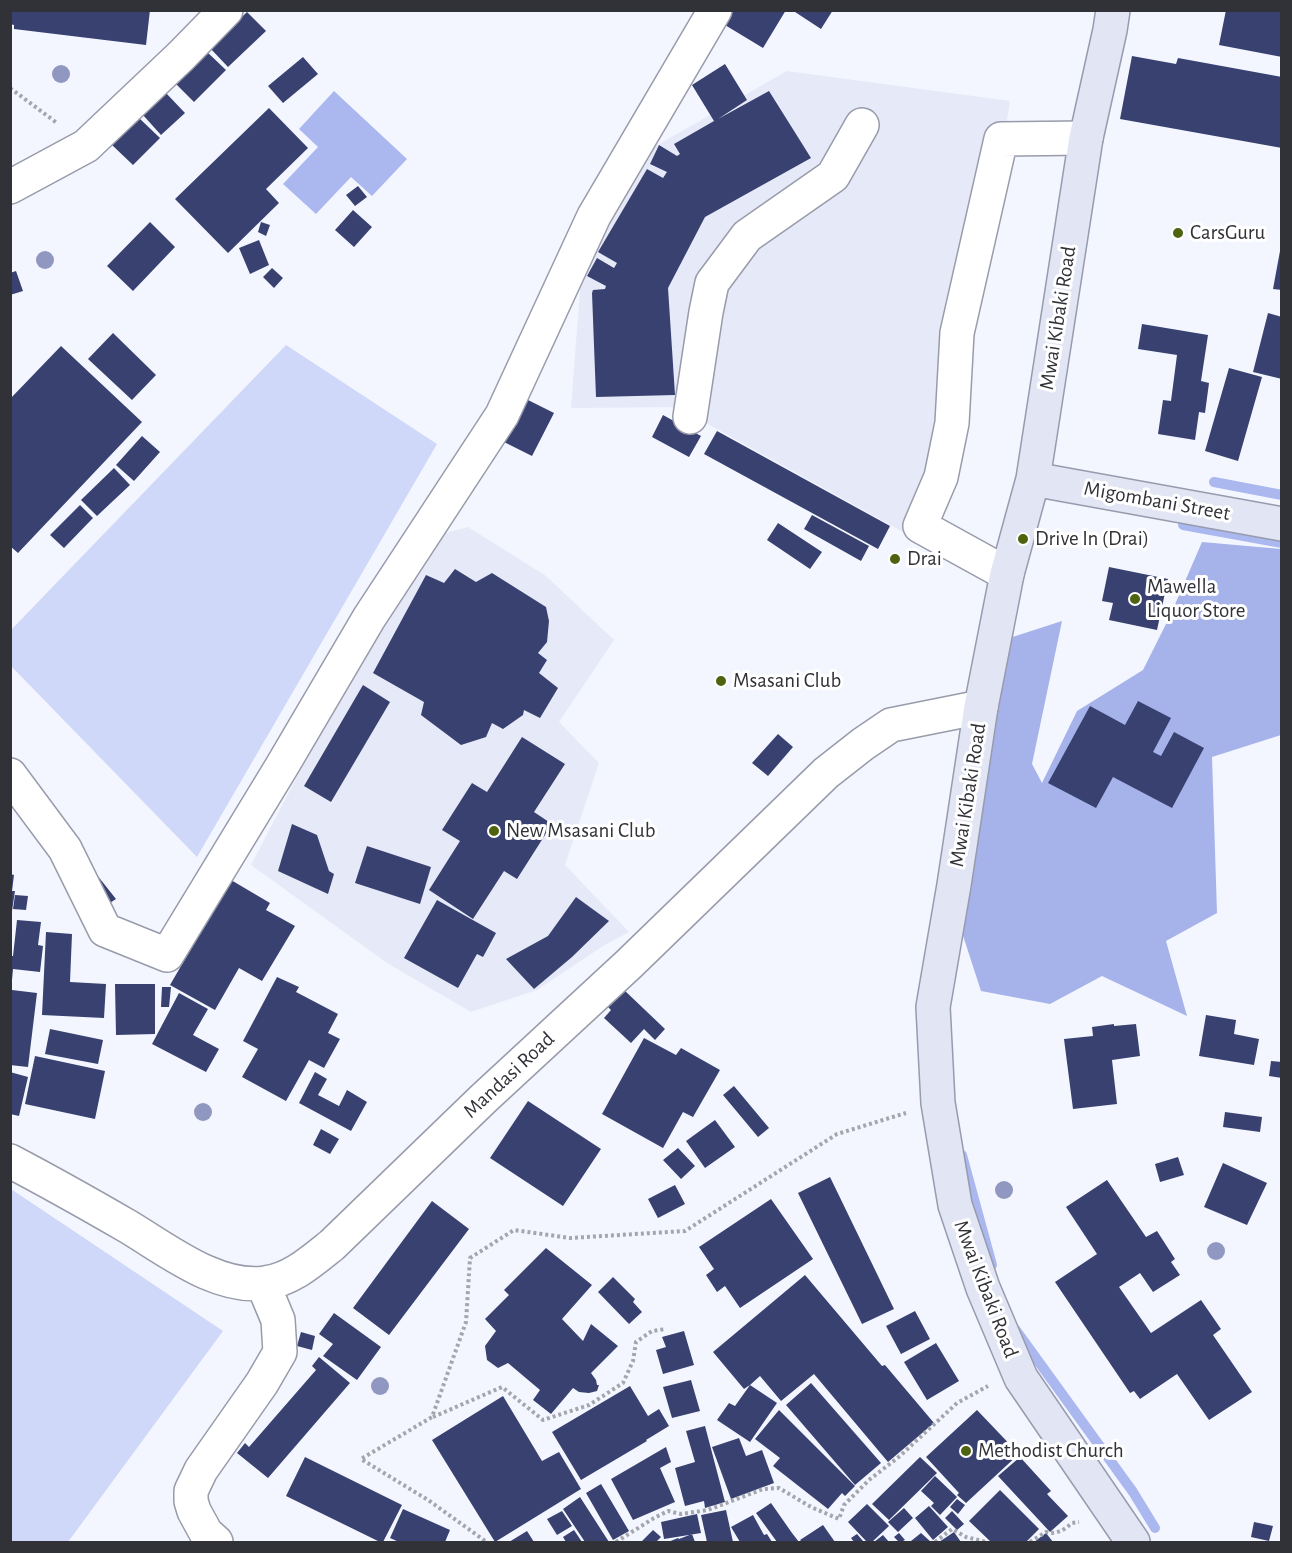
<!DOCTYPE html>
<html>
<head>
<meta charset="utf-8">
<style>
  body { margin:0 }
  #map { position:relative; width:1292px; height:1553px; overflow:hidden; background:#f3f6ff; font-family:"Alegreya Sans",sans-serif }
  canvas { display:block }
  .frame { position:absolute; inset:0; border:12px solid #313238; pointer-events:none }
</style>
</head>
<body>
<div id="map">
<canvas width="1292" height="1553"></canvas>
<div class="frame"></div>
</div>
<script>
const c = document.querySelector('canvas').getContext('2d');
c.lineJoin = 'round';
function fill(path, color) { c.fillStyle = color; c.fill(path, 'evenodd'); }
function trace(path, color, width, dash) { c.strokeStyle = color; c.lineWidth = width; c.lineCap = dash ? 'butt' : 'round'; c.setLineDash(dash || []); c.stroke(path); }
function label(font, color, halo, rows, align = 'center') {
  c.font = font + ' "Alegreya Sans",sans-serif'; c.lineWidth = 6; c.setLineDash([]); c.textBaseline = 'middle'; c.strokeStyle = halo; c.fillStyle = color; for (const [text, x, y, turn = 0] of rows) {
    c.save(); c.translate(x, y); c.rotate((+turn || 0) * Math.PI / 180); c.textAlign = isNaN(turn) ? turn : align; if (halo) c.strokeText(text, 0, 0); c.fillText(text, 0, 0); c.restore();
  }
}
fill(new Path2D(`
  M787 71 1010 101 945 500 914 538 677 407 571 408 583 251 640 155Z
  M468 527 546 576 614 640 559 722 599 763 565 865 629 932 603 946 537 990 471 1012 387 963 251 865 411 558 442 534Z`), '#e6e9f7');
fill(new Path2D(`
  M286 345 437 444 197 857 11 666V630Z
  M11 1189 223 1331 68 1542H11Z`), '#d0d8f9');
fill(new Path2D(`
  M1202 542 1281 549V735L1212 757 1217 913 1166 941 1187 1016 1102 976 1050 1004 981 991 955 911 994 643 1062 621 1032 764 1042 783 1077 711 1143 670 1170 616Z`), '#a6b3ea');
fill(new Path2D(`
  M334 91 407 159 372 196 351 177 316 214 283 184 318 147 299 129Z`), '#abb8f0');
trace(new Path2D(`
  M1214 482 1282 495
  M1183 525 1282 543
  M962 1155 992 1265
  M1015 1329 1133 1492 1155 1528`), '#abb8f0', 10);
fill(new Path2D(`
  M10 10H150L146 45 14 29V25L10 24Z
  M727 10H786L763 48 720 22Z
  M792 10H833L821 29Z
  M1226 10H1282V57L1219 45Z
  M247 12 266 31 228 67 210 48Z
  M206 51 226 70 194 102 175 83Z
  M1132 56 1176 64 1178 58 1282 77V148L1120 119Z
  M303 57 318 74 283 103 268 86Z
  M725 64 747 100 718 119 769 91 811 158 705 217 668 288 675 395 596 397 592 293 593 290 605 289 606 286 587 276 597 258 614 268 617 263 598 252 647 169 663 178 667 172 650 164 659 145 677 156 680 154 674 144 714 121 692 85Z
  M166 93 185 113 161 135 143 115Z
  M269 108 308 148 266 189 279 203 228 253 175 199Z
  M139 118 160 138 133 165 112 145Z
  M358 186 367 197 355 206 346 195Z
  M353 210 372 227 354 247 335 230Z
  M150 222 175 247 133 291 107 266Z
  M261 222 270 225 266 236 258 232Z
  M259 240 269 265 250 274 239 248Z
  M1280 251H1282V290L1273 289Z
  M272 268 283 278 274 288 263 277Z
  M16 271 23 291 10 295V273Z
  M1268 313 1282 317V379L1253 372Z
  M1142 324 1208 335 1201 381 1209 383 1205 413 1199 412 1195 440 1158 434 1163 400 1171 401 1177 355 1138 349Z
  M113 333 156 375 132 400 88 359Z
  M61 346 142 422 18 553 10 546V399Z
  M1229 368 1262 377 1238 461 1205 451Z
  M516 394 554 413 532 456 494 437Z
  M663 415 701 436 689 457 652 437Z
  M717 431 890 526 878 549 704 454Z
  M142 436 160 452 134 481 116 465Z
  M114 468 130 485 97 516 81 500Z
  M80 505 93 518 64 548 50 535Z
  M812 515 869 546 861 561 804 529Z
  M778 523 822 552 810 569 767 540Z
  M1109 567 1168 579 1157 630 1109 620 1113 603 1102 601Z
  M455 569 476 582 492 573 546 607 549 621 547 642 538 653 547 660 539 673 558 688 540 718 524 710 523 715 503 729 492 723 486 737 461 745 421 715 424 702 373 673 426 575 444 583Z
  M363 685 390 702 331 802 304 786Z
  M1138 701 1171 718 1153 752 1161 756 1174 732 1204 748 1172 808 1113 777 1096 808 1048 783 1090 706 1125 725Z
  M778 734 793 747 768 776 752 763Z
  M522 737 565 764 534 812 552 824 517 879 504 871 473 919 429 890 460 841 442 830 472 783 487 792Z
  M292 824 317 835 329 871 334 874 328 894 278 871Z
  M367 846 431 867 420 904 355 883Z
  M93 870 116 899 99 910Z
  M10 874 14 875 12 891H15L12 911H10Z
  M231 880 270 903 266 910 295 926 262 981 239 968 215 1010 170 985Z
  M15 895 28 896 26 910 13 909Z
  M576 897 609 921 572 957 534 989 506 959 548 936Z
  M437 900 496 933 483 957 477 954 458 988 404 958Z
  M17 920 41 922 38 945 43 946 40 972 13 969 12 980H10V956H13Z
  M46 932 72 934 70 982 106 984 104 1018 42 1015Z
  M277 977 299 987 296 992 338 1014 328 1033 340 1039 324 1068 309 1060 286 1101 242 1077 258 1049 243 1041Z
  M115 984H155V1034L116 1035Z
  M162 987H171L169 1007H161Z
  M623 989 665 1029 655 1040 644 1029 631 1043 604 1018 611 1010 607 1006Z
  M12 990 37 993 28 1067 10 1065V998Z
  M179 993 208 1009 193 1035 219 1049 206 1072 152 1044Z
  M1206 1015 1236 1020 1234 1034 1259 1039 1254 1065 1199 1056Z
  M1114 1024V1026L1136 1024 1140 1056 1112 1060 1117 1104 1073 1109 1064 1039 1093 1036 1092 1027Z
  M50 1029 103 1040 98 1064 45 1054Z
  M644 1038 676 1055 681 1048 720 1070 693 1117 683 1112 663 1148 602 1114Z
  M35 1056 105 1071 95 1119 25 1104Z
  M1271 1061 1282 1062V1078L1269 1076Z
  M10 1072 28 1077 19 1116 10 1114Z
  M315 1072 327 1079 318 1095 339 1106 347 1090 367 1102 351 1131 299 1103Z
  M734 1086 769 1128 758 1137 723 1095Z
  M528 1101 601 1149 563 1206 490 1158Z
  M1225 1112 1262 1117 1260 1132 1223 1127Z
  M715 1120 735 1147 705 1168 686 1141Z
  M321 1129 339 1139 330 1154 313 1145Z
  M678 1148 695 1166 681 1179 663 1160Z
  M1178 1157 1184 1175 1160 1182 1155 1164Z
  M1223 1163 1267 1183 1247 1225 1204 1207Z
  M830 1177 894 1309 862 1324 798 1193Z
  M1107 1180 1146 1237 1157 1231 1175 1259 1171 1262 1180 1275 1153 1292 1140 1273 1119 1287 1151 1333 1201 1300 1221 1329 1213 1335 1252 1392 1209 1420 1177 1374 1140 1399 1134 1391 1130 1393 1055 1282 1097 1254 1066 1207Z
  M675 1185 685 1204 658 1218 648 1199Z
  M771 1199 813 1259 740 1308 725 1286 717 1292 706 1275 714 1269 699 1247Z
  M432 1201 469 1229 389 1335 353 1308Z
  M546 1248 592 1285 562 1319 583 1341 591 1324 618 1346 591 1373 596 1380 597 1385H599L597 1391 589 1393 579 1392 573 1388 551 1414 533 1400 540 1390 508 1363 498 1368 487 1360 485 1346 496 1331 485 1319 509 1295 504 1290Z
  M805 1275 882 1366 885 1365 934 1423 888 1462 814 1374 781 1401 760 1376 750 1385 777 1403 750 1442 717 1420 729 1403 735 1406 750 1385 744 1389 713 1352Z
  M613 1277 635 1299 633 1302 642 1312 629 1324 598 1292Z
  M915 1311 930 1339 901 1354 886 1326Z
  M334 1313 381 1347 357 1380 323 1356 333 1344 319 1334Z
  M684 1331 694 1365 663 1374 656 1350 666 1347 662 1337Z
  M301 1332 315 1336 312 1350 297 1346Z
  M936 1343 959 1381 927 1400 904 1362Z
  M319 1357 350 1383 268 1478 237 1453 245 1443 249 1447 316 1370 312 1366Z
  M691 1380 700 1411 672 1418 663 1387Z
  M811 1383 881 1463 855 1485 786 1405Z
  M630 1386 648 1416 659 1409 669 1426 646 1440 647 1441 581 1480 552 1432Z
  M503 1396 542 1461 559 1452 581 1489 495 1542 432 1440Z
  M779 1410 855 1486 845 1496 842 1493 828 1509 773 1466 780 1458 755 1439Z
  M977 1410 1019 1454 966 1503 957 1495 959 1493 926 1457Z
  M705 1426 725 1502 705 1508 704 1501 685 1506 675 1468 695 1462 686 1431Z
  M739 1438 746 1456 762 1450 774 1483 731 1499 712 1447Z
  M666 1447 671 1462 660 1468 675 1502 633 1520 611 1479Z
  M305 1457 402 1505 383 1542H380L286 1496Z
  M920 1457 937 1473 889 1520 872 1504Z
  M1020 1457 1051 1491 1047 1494 1068 1516 1050 1532 998 1476Z
  M935 1476 957 1497 940 1515 931 1506 934 1503 921 1491Z
  M601 1484 629 1531 613 1540 586 1493Z
  M1000 1490 1039 1529 1026 1542H991L969 1521Z
  M580 1497 609 1542H585L563 1509Z
  M957 1499 965 1505 958 1514 950 1507Z
  M771 1503 792 1533 799 1542H777L756 1513Z
  M867 1504 889 1526 872 1542H867L848 1522Z
  M929 1506 948 1527 933 1540 915 1518Z
  M904 1508 913 1518 898 1532 888 1522Z
  M403 1509 450 1530 445 1542H399L390 1538Z
  M726 1510 733 1542H707L701 1515Z
  M562 1511 572 1526 557 1535 547 1519Z
  M952 1511 964 1524 957 1530 945 1518Z
  M697 1514 701 1533 664 1539 661 1522Z
  M753 1515 764 1535 767 1534 772 1542H740L731 1527Z
  M1254 1522 1273 1526 1269 1541 1251 1537Z
  M823 1525 835 1542H802L800 1540Z
  M574 1530 582 1542H566L563 1537Z
  M653 1530 661 1537 656 1542H641Z
  M527 1531 534 1542H509Z
  M954 1532 961 1542H939Z
  M899 1533 905 1540 901 1542H899L894 1537Z
  M921 1533 931 1542H912L911 1541Z
  M1046 1533 1053 1542H1034Z
  M692 1534 695 1542H668L678 1538 679 1539Z
  M857 1534 863 1541 860 1542H854L851 1538Z
  M883 1535 889 1542H874Z`), '#384170');
const minor = new Path2D(`
  M10 187 86 146 181 56 226 10
  M690 417 706 312 712 283 747 236 833 176 862 125
  M1007 574 920 526 941 477 952 423 957 333 1001 139 1086 138
  M10 775 65 849 105 930 167 955 282 766 369 618 502 415 594 216 715 10
  M10 1161C50 1182 89 1204 127 1226 166 1249 217 1290 265 1283 291 1280 312 1261 332 1245L483 1099 629 964 826 773 863 744 891 725 981 707
  M216 1542 206 1533 194 1511 191 1501V1491L201 1470 262 1383 280 1352 278 1320 263 1284`);
const major = new Path2D(`
  M1113 10 1110 30 1086 138 1033 479 1007 574 981 707 954 885 933 1007 938 1103 955 1205 983 1288 1021 1378 1133 1542
  M1033 479 1282 524`);
trace(minor, '#989baa', 36);
trace(major, '#979bae', 36);
trace(new Path2D(`
  M10 88 57 123
  M433 1417 502 1387 543 1420 589 1405 623 1383 633 1361 636 1342 652 1331 666 1329
  M485 1541 428 1500 361 1459 432 1417 466 1322 470 1258 514 1230 570 1238 685 1231 837 1134 906 1113
  M616 1542 654 1518 668 1511 681 1514 708 1510 763 1489 779 1488 811 1507 839 1519 844 1505 869 1480 900 1456 957 1403 988 1386
  M935 1542 952 1529 966 1537 986 1542
  M1030 1542 1046 1532C1056 1535 1064 1530 1072 1523L1079 1522`), '#a4a6ae', 4, [3, 3]);
trace(minor, '#fff', 33);
trace(major, '#e2e5f4', 33);
c.fillStyle = '#9097c0';
for (const [x, y] of [
  [61,74],
  [45,260],
  [203,1112],
  [1004,1190],
  [1216,1251],
  [380,1386]
]) { c.beginPath(); c.arc(x, y, 9, 0, 2 * Math.PI); c.fill(); }
for (const [x, y, r, color] of [
  [1178,233,6,"#4d6310"],
  [1023,539,6,"#4d6310"],
  [895,559,6,"#4d6310"],
  [1135,599,6,"#4d6310"],
  [721,681,6,"#4d6310"],
  [494,831,6,"#4d6310"],
  [966,1451,6,"#4d6310"]
]) { const dot = new Path2D(); dot.arc(x, y, r, 0, 2 * Math.PI); c.fillStyle = color; c.fill(dot); trace(dot, '#fff', 2); }
label('21px', '#313238', '#fff', [
  ["CarsGuru",1190,233],
  ["Drive In (Drai)",1035,539],
  ["Drai",907,559],
  ["Mawella",1147,587],
  ["Liquor Store",1147,611],
  ["Msasani Club",733,681],
  ["New Msasani Club",506,831],
  ["Methodist Church",978,1451]
], 'left');
label('21px', '#313238', '#fff', [
  ["Mwai Kibaki Road",1058,318,-81],
  ["Migombani Street",1157,501,10],
  ["Mwai Kibaki Road",968,795,-81],
  ["Mandasi Road",509,1075,-43],
  ["Mwai Kibaki Road",986,1289,69]
]);
</script>
</body>
</html>
